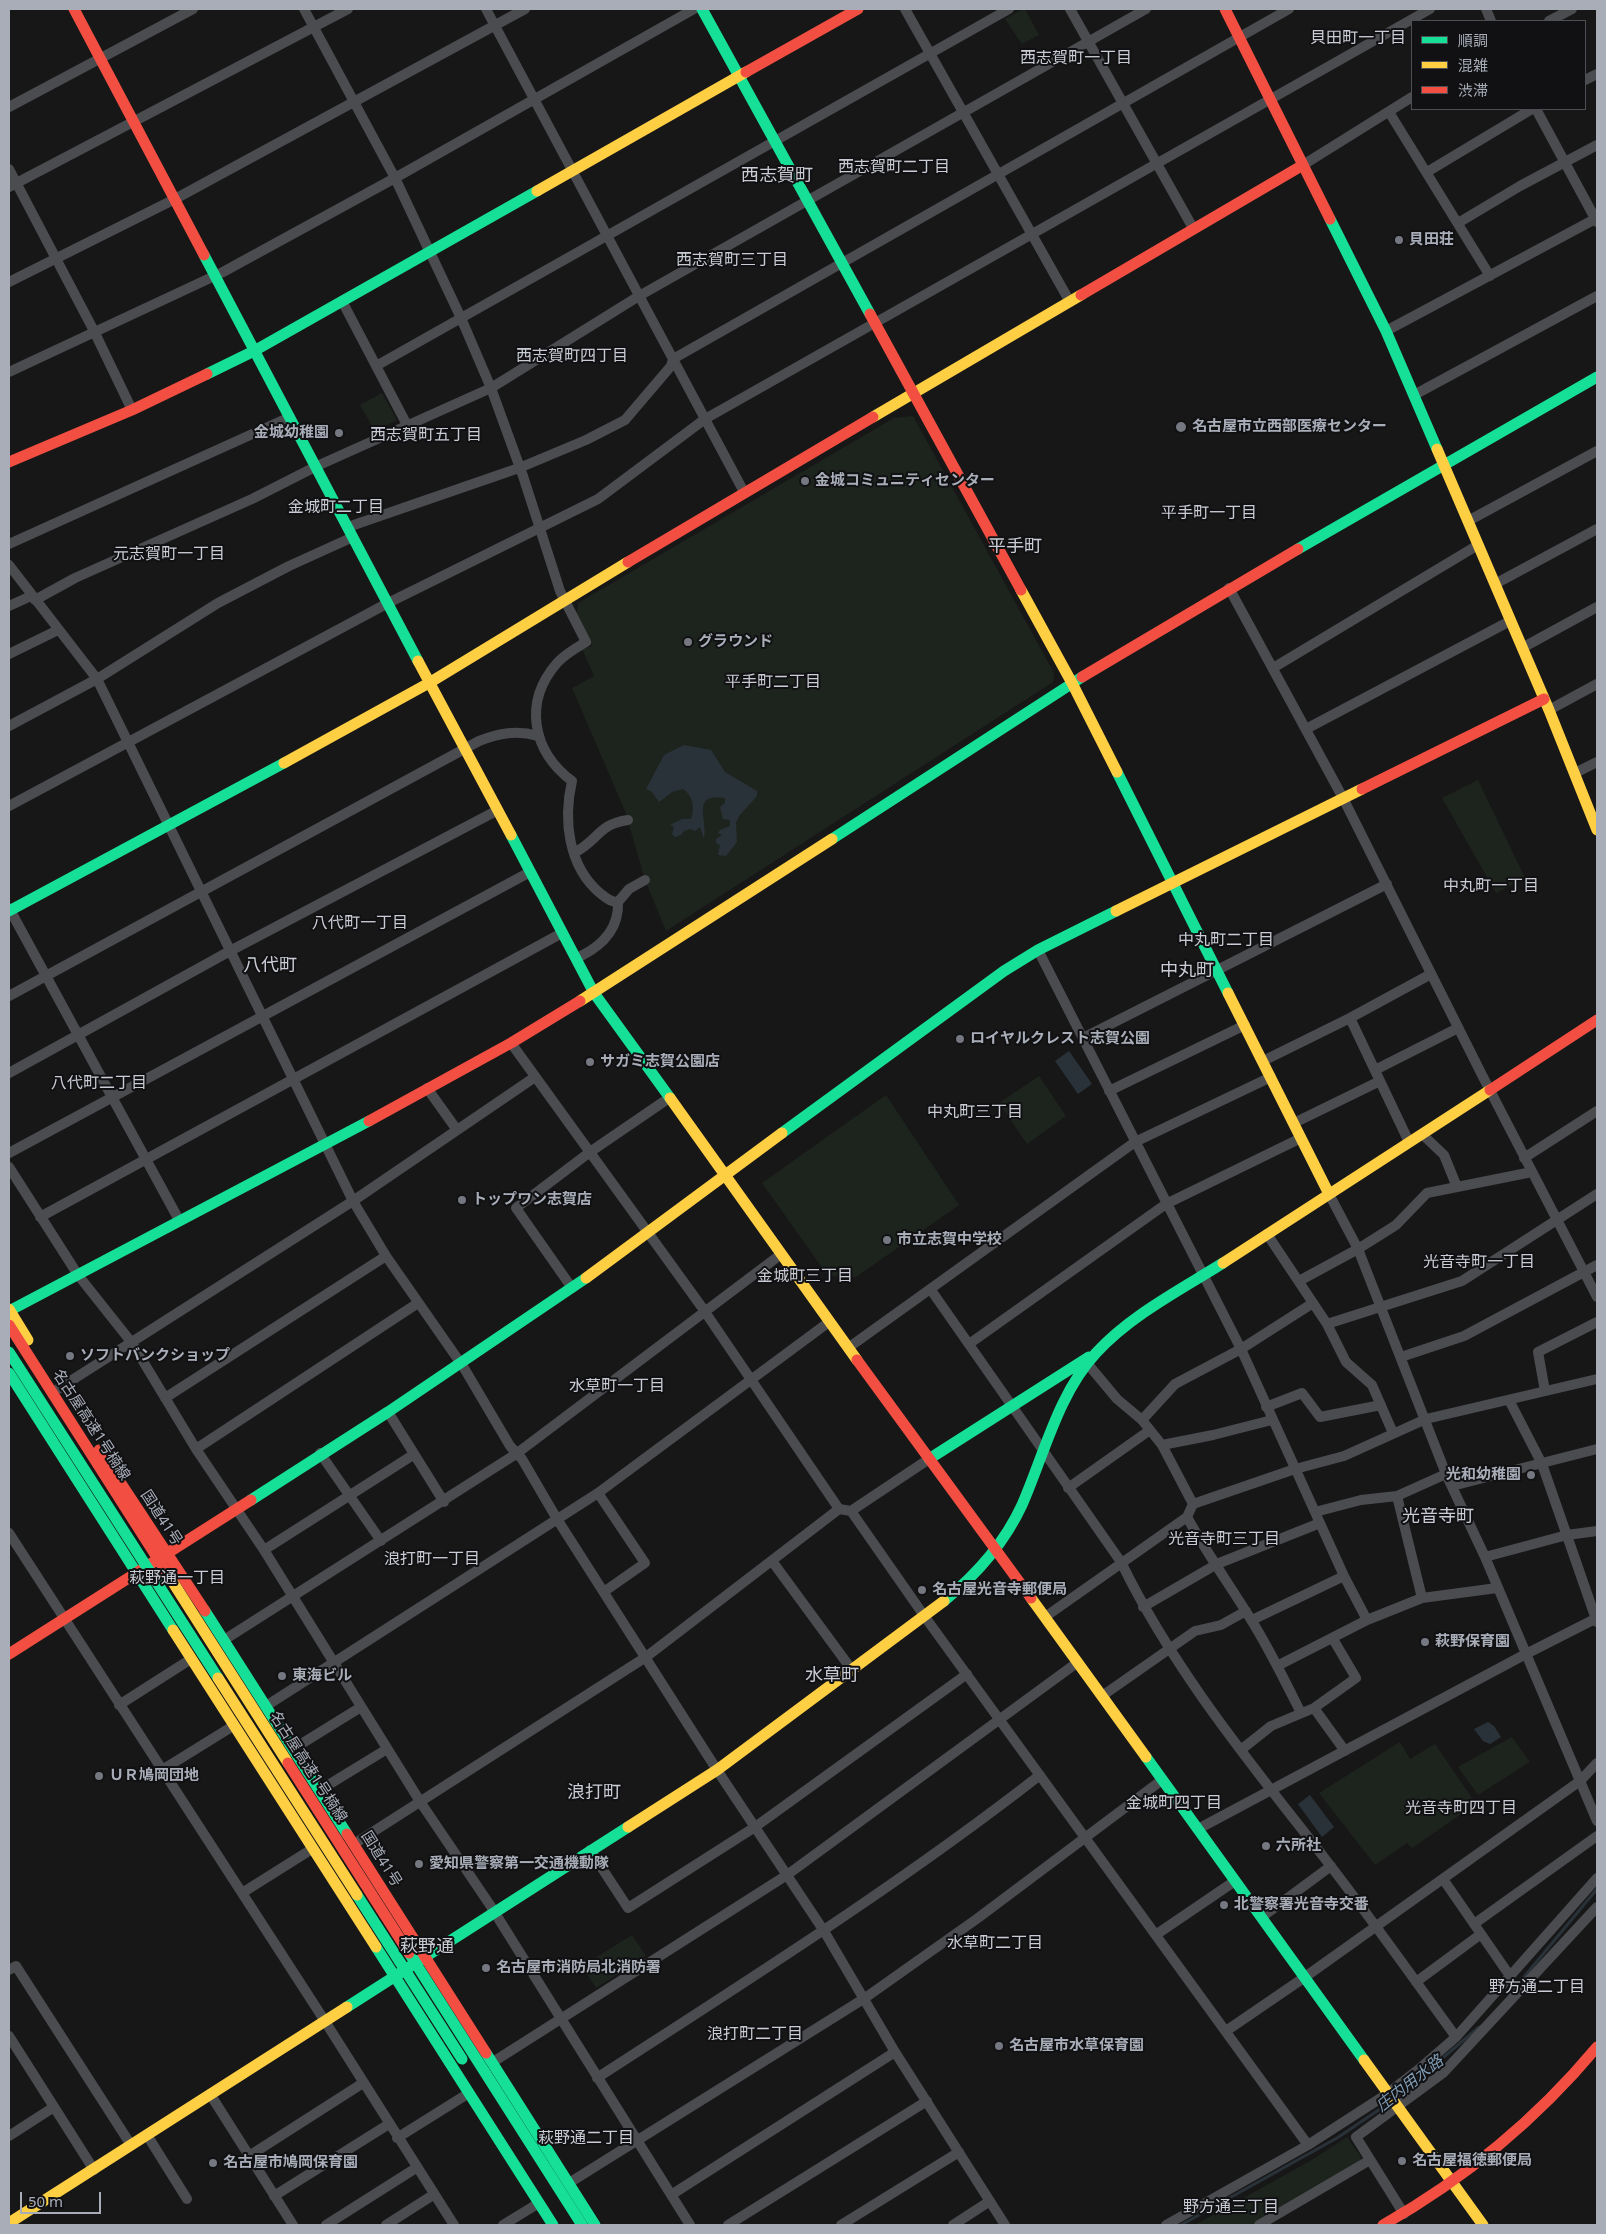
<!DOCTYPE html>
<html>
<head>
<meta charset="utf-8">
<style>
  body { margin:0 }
  #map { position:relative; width:1606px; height:2234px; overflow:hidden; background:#171717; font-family:"Noto Sans","Noto Sans JP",sans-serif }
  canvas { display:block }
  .frame { position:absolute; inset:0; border:10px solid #a8adb8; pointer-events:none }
  .legend { position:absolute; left:1411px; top:20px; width:175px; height:90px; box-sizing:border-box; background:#111113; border:1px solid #4d4f55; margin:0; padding:6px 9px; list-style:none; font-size:15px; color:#a8adb8 }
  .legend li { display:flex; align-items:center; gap:10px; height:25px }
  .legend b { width:25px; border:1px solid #4d4f55 }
  .scale { position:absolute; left:20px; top:2192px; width:81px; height:22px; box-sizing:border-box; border:2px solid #a8adb8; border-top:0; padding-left:6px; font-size:15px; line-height:18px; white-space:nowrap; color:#a8adb8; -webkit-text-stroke:4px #111113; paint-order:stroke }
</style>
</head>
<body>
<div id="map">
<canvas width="1606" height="2234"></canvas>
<div class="frame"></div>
<ul class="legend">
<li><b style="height:6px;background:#16e098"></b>順調</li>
<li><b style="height:6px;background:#ffcf43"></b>混雑</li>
<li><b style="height:6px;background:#f24e42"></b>渋滞</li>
</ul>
<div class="scale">50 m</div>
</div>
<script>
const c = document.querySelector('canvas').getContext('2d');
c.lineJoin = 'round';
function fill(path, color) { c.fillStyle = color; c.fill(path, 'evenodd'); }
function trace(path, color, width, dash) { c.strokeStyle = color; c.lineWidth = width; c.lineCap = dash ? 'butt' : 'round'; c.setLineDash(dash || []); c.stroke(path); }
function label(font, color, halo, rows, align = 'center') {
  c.font = font + ' "Noto Sans","Noto Sans JP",sans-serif'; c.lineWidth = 4; c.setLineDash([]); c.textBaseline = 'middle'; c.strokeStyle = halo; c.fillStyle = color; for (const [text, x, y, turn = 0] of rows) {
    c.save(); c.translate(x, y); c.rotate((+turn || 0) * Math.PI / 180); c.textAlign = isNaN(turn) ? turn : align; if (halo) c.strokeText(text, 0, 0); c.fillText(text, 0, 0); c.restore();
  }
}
fill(new Path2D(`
  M1023 9H1025L1039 35 1022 44 1005 19Z
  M382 393 397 420 375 431 360 405Z
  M913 416 1054 673 1053 682 666 931 645 880 625 811 572 688 594 676 582 649 592 646 577 614 578 603 894 418Z
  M1478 780 1525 878 1496 893 1442 798Z
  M1039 1076 1066 1116 1027 1144 999 1103Z
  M886 1095 959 1205 856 1277 828 1276 762 1183Z
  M1512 1737 1530 1762 1478 1795 1458 1767Z
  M1400 1742 1410 1759 1435 1744 1476 1804 1412 1848 1407 1843 1375 1865 1319 1793Z
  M632 1935 646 1956 596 1988 582 1966Z
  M1347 2137 1361 2157 1360 2164 1251 2225H1195L1310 2161Z`), '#1d241e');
fill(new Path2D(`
  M684 745 711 750 725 772 757 791V796L740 815 736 822 737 842 726 856 718 855 720 845 716 843V839L722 835 718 833 720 830 730 826V820L723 819 720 807 725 803V798C690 793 708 819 704 839L700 827 695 831 690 829 684 831 681 835 675 837 672 834 674 827 670 825 682 819H691C695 807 693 796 683 789L672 792 659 802 652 792 646 789 664 755Z
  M1069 1051 1092 1084 1078 1094 1055 1061Z
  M1488 1722 1494 1726 1501 1737 1490 1744 1483 1741 1474 1729Z
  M1310 1795 1334 1827 1322 1837 1298 1804Z`), '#2a3239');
trace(new Path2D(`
  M1509 1995 1597 1889
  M1396 2098 1479 2027
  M1181 2225 1337 2138 1389 2103`), '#2a3239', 3);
trace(new Path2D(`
  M304 9 395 178 461 318 491 388 523 476 560 591 586 642C576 648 565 654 557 663 523 702 532 751 572 781 563 820 568 867 601 894 607 898 610 902 618 902 619 928 603 945 581 956
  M486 9 744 492
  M905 9 1070 302
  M1070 9 1193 228
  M1486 9 1491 21
  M1549 21 1572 9
  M1585 80 1597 74
  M9 107 193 9
  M1536 109 1597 222
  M1389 112 1490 276
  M1303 165 1412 97
  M9 169 94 331 132 410
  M1427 172 1532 109
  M9 187 348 9
  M1458 223 1520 186 1597 145
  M9 282 175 199 525 9
  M342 301 407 425
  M1386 331 1597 218
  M376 366 1009 9
  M9 372 223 272 395 178 694 9
  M1414 395 1597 296
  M1468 521 1597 451
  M348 527 519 468 586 440 625 420 671 366 673 359 1289 9
  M9 544 290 417
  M9 565 97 679 353 1201 386 1256 464 1368 510 1446 522 1459 557 1519 717 1770 824 1931 895 2052 1005 2225
  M1495 584 1597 529
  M1229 588 1343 798 1482 1075C1521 1149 1558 1223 1597 1297
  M35 600 75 578 252 499 317 466 491 388 639 296 1146 9
  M9 606 31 596
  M1522 648 1597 607
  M9 654 58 630
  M1273 668 1478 545
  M1549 710 1597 684
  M9 726 97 679 218 603 289 566 353 537
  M1306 729 1510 621
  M1575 773 1597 762
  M9 806 388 603 598 499 705 419 1430 9
  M574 853C599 840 598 824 628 820
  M618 902 629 889 645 880
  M9 908 179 1220
  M1038 950 1241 1349 1344 1576 1367 1620
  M9 996 479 741C499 733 517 730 538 736
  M1350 1018 1409 1142
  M1083 1038 1387 884
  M511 1043 701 1306 839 1509 851 1511 929 1459
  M1263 1061 1350 1018 1431 974
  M1375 1070 1458 1028
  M9 1073 230 951 498 810
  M427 1088 457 1130
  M1109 1091 1245 1025
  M1294 1123 1380 1081
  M1422 1134 1444 1155 1457 1187 1532 1172
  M9 1153 530 872
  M1524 1158 1597 1111
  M9 1167 78 1275 132 1343 196 1449 264 1550 421 1803 490 1905 690 2225
  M1329 1194 1358 1249 1446 1474 1485 1557 1597 1821
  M40 1217 562 933
  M1267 1234 1327 1324 1346 1362 1372 1385 1393 1433
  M1299 1281 1358 1249 1396 1225 1427 1193 1457 1187
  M572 1288 516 1208 590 1152 669 1098
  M931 1290 1121 1562C1174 1671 1252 1765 1326 1860 1371 1918 1413 1978 1456 2037
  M1327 1324 1462 1281 1597 1194
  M969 1344 1166 1204 1301 1138
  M848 1348 1135 1142 1271 1077
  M1401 1357 1464 1336 1597 1265
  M1087 1363 1117 1399 1142 1420 1162 1445 1193 1504 1187 1517C1206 1552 1229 1584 1250 1618 1269 1648 1285 1681 1301 1713
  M58 1389 353 1201 535 1077
  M1545 1391 1538 1352 1597 1322
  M165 1398 386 1256
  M1509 1400 1542 1464 1597 1622
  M1266 1407 1302 1393 1320 1417 1381 1405
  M388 1412 444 1502
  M1142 1420 1175 1384 1241 1349 1313 1303
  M1162 1445 1213 1435 1272 1420
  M196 1449 418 1303
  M320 1453 381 1541
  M1452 1486 1597 1449
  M1068 1488 1150 1430
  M598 1493 645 1563 605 1591
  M1397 1496 1422 1598
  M1193 1504 1295 1469 1344 1456 1426 1419 1597 1379
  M851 1511 925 1617 1308 2145
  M1315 1512 1361 1500 1397 1496 1446 1474
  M9 1533 321 2015 454 2225
  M264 1550 413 1455
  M1485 1557 1567 1535 1597 1531
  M772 1561 852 1670
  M1143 1607 1217 1564 1320 1523
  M1045 1617 1187 1517
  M1252 1620 1344 1576
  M224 1640 516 1454 780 1255
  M1277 1666 1367 1620 1422 1598 1497 1588
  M1102 1696 1195 1631 1221 1625 1246 1611
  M119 1705 191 1659
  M266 1706 598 1493 829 1322
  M1314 1708 1345 1751
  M293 1749 361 1707
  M1242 1749 1271 1726 1314 1708 1356 1678 1333 1639
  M162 1770 233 1726
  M320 1790 387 1749
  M1198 1829 1524 1655 1595 1619
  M354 1844 646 1657 839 1509
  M590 1850 628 1908 755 1827 967 1674
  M1443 1879 1510 1976
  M242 1893 312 1849
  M1262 1917 1331 1866
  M1474 1924 1597 1836
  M1157 1934 1235 1881
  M9 1970 16 1966 131 2145
  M1416 1982 1481 1934
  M1226 2031 1305 1977 1580 1781 1597 1763
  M9 2036 94 2170
  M493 2062 787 1875 1078 1662
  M597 2078C748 1980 899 1885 1040 1775
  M210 2094 293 2225
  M147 2135 187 2199
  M9 2136 54 2107
  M397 2138 469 2093
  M249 2156 363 2083
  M569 2183 865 1998 978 1918 1162 1780
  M671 2195 895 2052
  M274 2196 389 2124
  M1404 2214 1356 2137 1443 2073 1597 1907
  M326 2225 416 2168
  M386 2225 433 2195
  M503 2225 539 2203
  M728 2225 927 2101
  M841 2225 959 2152
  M953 2225 990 2201
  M1166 2225 1308 2145 1387 2094 1419 2069 1456 2037 1597 1878
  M1259 2225 1370 2160`), '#4b4c50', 10);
trace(new Path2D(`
  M702 9 870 314
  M1330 219 1386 331 1437 449
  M204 255 418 661
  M207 374 254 351 537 191
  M1298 549 1597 377
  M1117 772 1228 993
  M511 835 594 993 670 1098
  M832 839 1082 677
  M9 911 284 763
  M782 1133 1004 971 1038 950 1116 911
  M9 1311 369 1121
  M9 1373 173 1630
  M929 1459 1089 1357
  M251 1500 388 1412 586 1278
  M944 1601C976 1575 1004 1544 1022 1505 1044 1455 1058 1394 1096 1353 1131 1315 1180 1290 1223 1263
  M205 1611 347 1834
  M1146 1757 1364 2060
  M376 1947 553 2225
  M347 2007 628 1827
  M486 2053 595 2225`), '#16e098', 11);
trace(new Path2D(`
  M537 191 746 72
  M873 417 1081 295
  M1437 449 1549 710 1597 830
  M1021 590 1072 683 1117 772
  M418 661 511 835
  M284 763 429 683 628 562
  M1116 911 1362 789
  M1228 993 1329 1194
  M580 1001 832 839
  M670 1098 857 1360
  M1223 1263 1490 1090
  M586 1278 782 1133
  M9 1309 28 1340
  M1031 1598 1146 1757
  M173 1630 376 1947
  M628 1827 717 1770 944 1601
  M1364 2060 1483 2225
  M9 2223 347 2007`), '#ffcf43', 11);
trace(new Path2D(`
  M74 9 204 255
  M1225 9 1330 219
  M746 72 858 9
  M1081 295 1303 165
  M870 314 1021 590
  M9 462 132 410 207 374
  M628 562 873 417
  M1082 677 1298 549
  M1362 789 1544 699
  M1490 1090 1597 1020
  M369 1121 511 1043 580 1001
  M857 1360 1031 1598
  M99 1450 205 1611
  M9 1654 251 1500
  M347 1834 486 2053
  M1383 2225C1466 2178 1536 2120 1597 2047`), '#f24e42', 11);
trace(new Path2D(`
  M9 1352 218 1678
  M357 1895 462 2059
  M409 1953 582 2225`), '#16e098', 11);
trace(new Path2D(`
  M167 1573 288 1763
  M218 1678 357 1895`), '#ffcf43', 11);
trace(new Path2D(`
  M9 1325 167 1573
  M288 1763 409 1953`), '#f24e42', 11);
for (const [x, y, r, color] of [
  [1399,240,5,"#757880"],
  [1181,427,6,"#757880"],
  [339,433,5,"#757880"],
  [805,481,5,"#757880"],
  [688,642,5,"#757880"],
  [960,1039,5,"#757880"],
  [590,1062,5,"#757880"],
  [462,1200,5,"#757880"],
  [887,1240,5,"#757880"],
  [70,1356,5,"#757880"],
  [1531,1475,5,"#757880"],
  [922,1590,5,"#757880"],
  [1425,1642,5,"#757880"],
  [282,1676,5,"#757880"],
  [99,1776,5,"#757880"],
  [1266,1846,5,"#757880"],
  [419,1864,5,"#757880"],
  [1224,1905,5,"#757880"],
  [486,1968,5,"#757880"],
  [999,2046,5,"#757880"],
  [1402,2161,5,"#757880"],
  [213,2163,5,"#757880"]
]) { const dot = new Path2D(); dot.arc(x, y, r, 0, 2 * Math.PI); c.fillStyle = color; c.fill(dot); trace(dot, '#111113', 2); }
label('bold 15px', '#a8adb8', '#111113', [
  ["貝田荘",1409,240],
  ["名古屋市立西部医療センター",1192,427],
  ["金城幼稚園",329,433,"right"],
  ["金城コミュニティセンター",815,481],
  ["グラウンド",698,642],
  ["ロイヤルクレスト志賀公園",970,1039],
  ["サガミ志賀公園店",600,1062],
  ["トップワン志賀店",472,1200],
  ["市立志賀中学校",897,1240],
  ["ソフトバンクショップ",80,1356],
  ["光和幼稚園",1521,1475,"right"],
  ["名古屋光音寺郵便局",932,1590],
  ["萩野保育園",1435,1642],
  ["東海ビル",292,1676],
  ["ＵＲ鳩岡団地",109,1776],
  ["六所社",1276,1846],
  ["愛知県警察第一交通機動隊",429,1864],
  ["北警察署光音寺交番",1234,1905],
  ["名古屋市消防局北消防署",496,1968],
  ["名古屋市水草保育園",1009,2046],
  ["名古屋福徳郵便局",1412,2161],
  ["名古屋市鳩岡保育園",223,2163]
], 'left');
label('15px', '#a8adb8', '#111113', [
  ["名古屋高速1号楠線",91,1425,57],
  ["国道41号",161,1518,57],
  ["名古屋高速1号楠線",308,1767,57],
  ["国道41号",381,1859,58]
]);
label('16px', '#c9ccd4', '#111113', [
  ["貝田町一丁目",1358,38],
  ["西志賀町一丁目",1076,58],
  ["西志賀町二丁目",894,167],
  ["西志賀町三丁目",732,260],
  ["西志賀町四丁目",572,356],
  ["西志賀町五丁目",426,435],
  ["金城町二丁目",336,507],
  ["平手町一丁目",1209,513],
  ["元志賀町一丁目",169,554],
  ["平手町二丁目",773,682],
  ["中丸町一丁目",1491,886],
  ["八代町一丁目",360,923],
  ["中丸町二丁目",1226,940],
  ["八代町二丁目",99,1083],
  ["中丸町三丁目",975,1112],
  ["光音寺町一丁目",1479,1262],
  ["金城町三丁目",805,1276],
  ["水草町一丁目",617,1386],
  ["光音寺町三丁目",1224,1539],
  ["浪打町一丁目",432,1559],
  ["萩野通一丁目",177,1578],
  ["金城町四丁目",1174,1803],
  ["光音寺町四丁目",1461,1808],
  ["水草町二丁目",995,1943],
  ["野方通二丁目",1537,1987],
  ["浪打町二丁目",755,2034],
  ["萩野通二丁目",586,2138],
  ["野方通三丁目",1231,2207]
]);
label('italic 16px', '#7f9bb3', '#111113', [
  ["庄内用水路",1410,2084,-38]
]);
label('18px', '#c9ccd4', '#111113', [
  ["西志賀町",777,176],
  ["平手町",1015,547],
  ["八代町",270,966],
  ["中丸町",1187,971],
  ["光音寺町",1438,1517],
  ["水草町",832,1676],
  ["浪打町",594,1793],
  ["萩野通",427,1947]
]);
</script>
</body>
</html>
